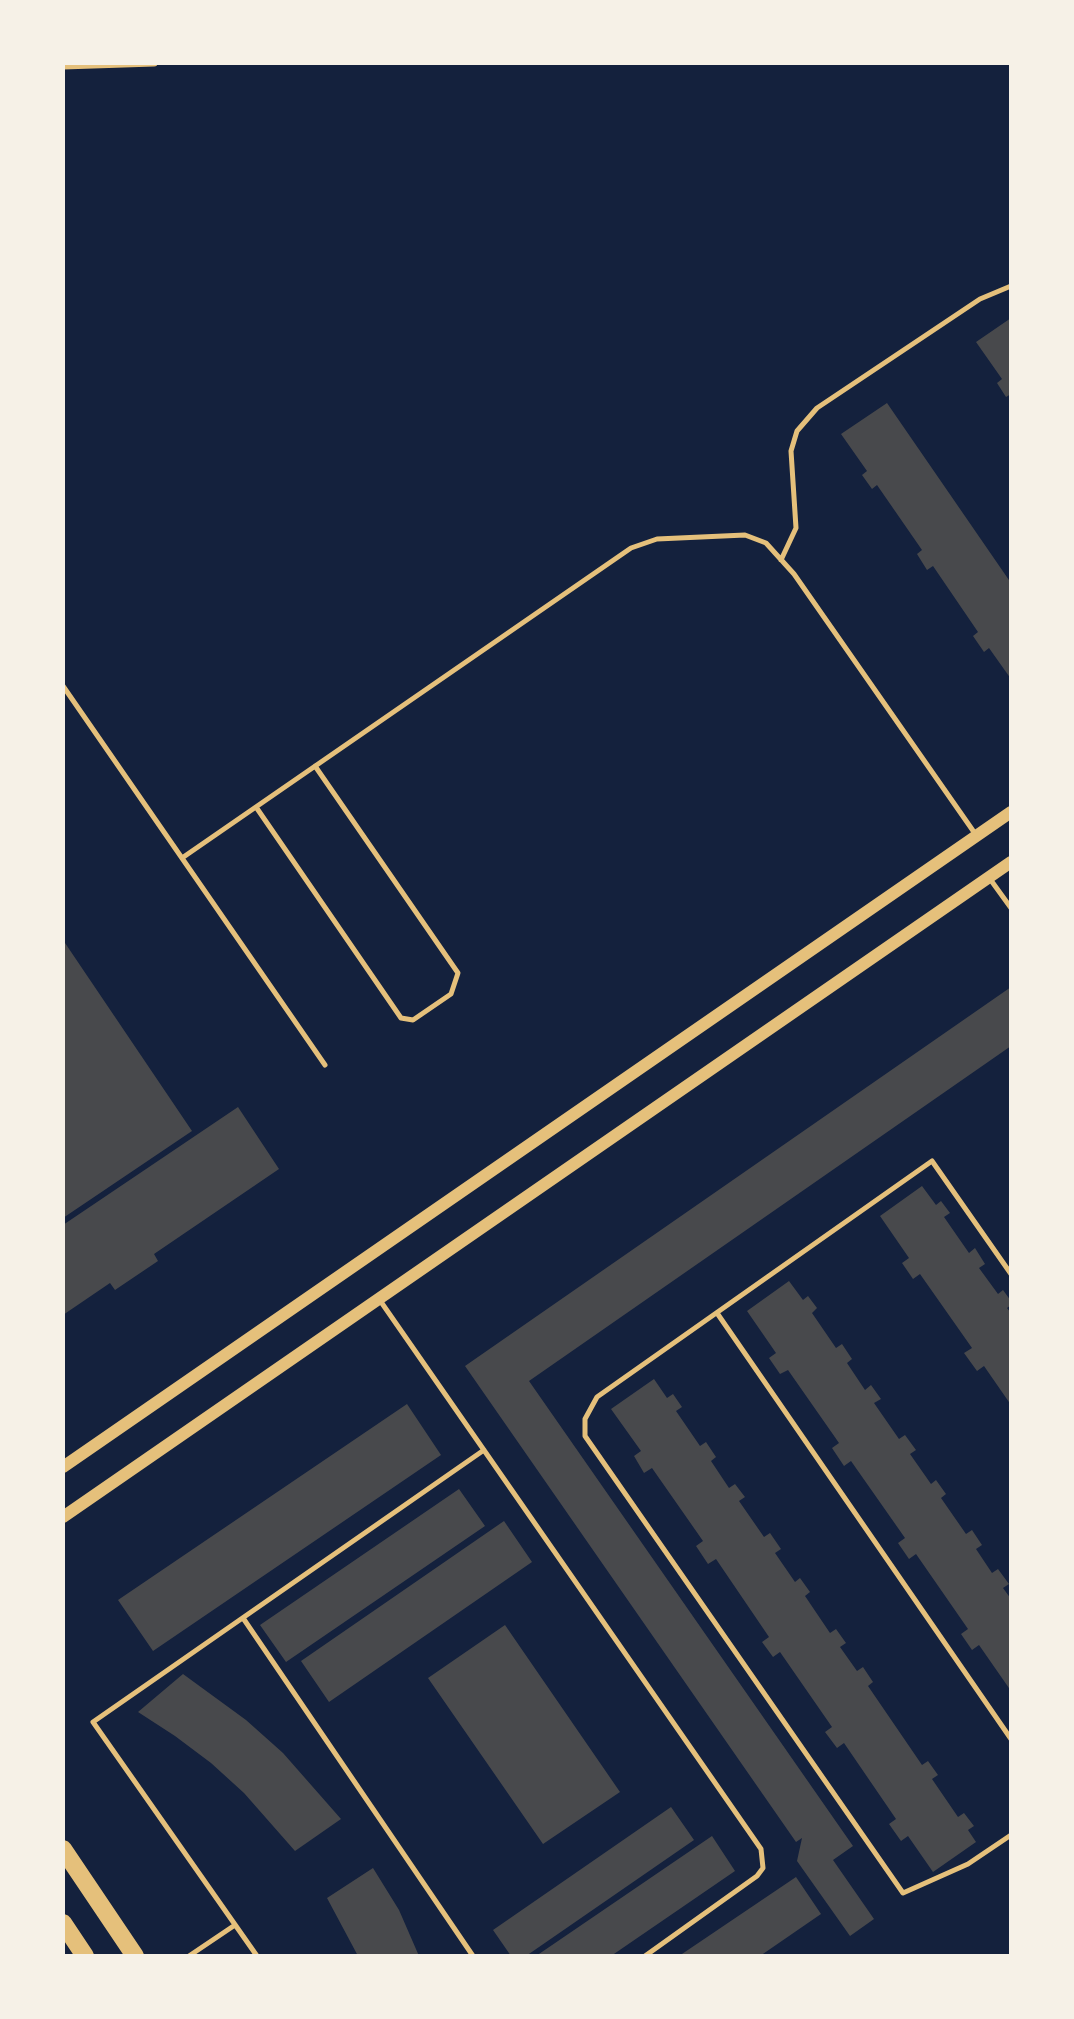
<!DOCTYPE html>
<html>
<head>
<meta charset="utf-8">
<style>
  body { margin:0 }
  #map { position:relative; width:1074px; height:2019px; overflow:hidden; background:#14213d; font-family:Merriweather,serif }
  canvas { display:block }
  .frame { position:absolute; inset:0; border:65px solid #f6f1e7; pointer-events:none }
</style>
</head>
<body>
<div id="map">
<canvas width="1074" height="2019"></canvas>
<div class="frame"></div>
</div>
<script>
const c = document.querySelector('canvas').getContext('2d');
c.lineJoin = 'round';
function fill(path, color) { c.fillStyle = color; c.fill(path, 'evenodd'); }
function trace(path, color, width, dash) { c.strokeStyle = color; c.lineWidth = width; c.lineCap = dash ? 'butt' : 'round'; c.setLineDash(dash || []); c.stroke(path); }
fill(new Path2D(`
  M1011 318V394L1006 397 997 383 1002 379 976 342Z
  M887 403 1011 583V679L989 648 984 652 973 636 978 632 933 566 927 570 917 554 922 550 877 485 872 489 862 475 867 471 841 434Z
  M63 940 192 1131 63 1218Z
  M1011 987V1046L529 1381 853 1846 833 1860 874 1919 850 1936 797 1861 802 1838 796 1842 465 1366Z
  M238 1107 279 1169 154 1254 158 1261 115 1290 110 1283 63 1315V1225Z
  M922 1186 936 1205 941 1201 950 1213 944 1217 969 1253 975 1248 985 1264 979 1268 998 1294 1003 1290 1011 1301V1305L1007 1308 1011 1313V1405L984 1366 977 1371 964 1353 972 1348 920 1274 913 1279 902 1263 909 1258 880 1216Z
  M789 1281 803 1300 808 1296 817 1308 812 1313 836 1348 842 1344 852 1359 847 1363 865 1390 871 1385 881 1399 874 1403 899 1439 905 1435 916 1450 910 1454 931 1484 936 1480 946 1494 941 1498 966 1534 972 1530 982 1545 976 1549 992 1573 998 1569 1009 1584 1003 1588 1011 1599V1691L979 1645 972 1650 961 1634 968 1629 916 1554 909 1559 898 1543 905 1538 851 1461 844 1466 832 1448 839 1443 788 1370 780 1374 769 1358 776 1353 747 1311Z
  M654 1379 667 1398 673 1394 682 1407 676 1411 700 1446 706 1442 716 1457 711 1461 729 1488 735 1484 745 1497 739 1501 764 1537 770 1533 781 1549 775 1553 795 1582 800 1578 810 1592 805 1596 830 1633 836 1629 846 1643 840 1647 857 1671 863 1667 873 1682 868 1686 922 1765 928 1761 938 1775 932 1779 958 1817 964 1813 974 1826 968 1830 976 1842 933 1872 908 1836 901 1841 889 1824 896 1819 844 1743 837 1748 825 1732 832 1727 780 1652 773 1657 762 1642 769 1637 716 1559 708 1564 696 1546 703 1541 652 1468 644 1473 634 1456 641 1451 611 1409Z
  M407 1404 441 1455 153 1651 118 1600Z
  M459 1489 485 1526 286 1662 260 1625Z
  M504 1521 532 1562 329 1702 301 1661Z
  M505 1625 620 1792 543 1844 428 1678Z
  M183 1674 246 1720 283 1753 341 1819 295 1851 244 1793 211 1763 175 1736 138 1712Z
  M671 1807 694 1840 526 1956H511L493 1930Z
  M712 1836 735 1871 611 1956H536Z
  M373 1868 399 1910 419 1956H358L327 1898Z
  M796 1877 821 1914 760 1956H679Z`), '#48494c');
trace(new Path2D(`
  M781 560 796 528 791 451 797 431 817 408 980 299 1011 286
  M63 686 325 1065
  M256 807 401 1018 413 1020 451 994 458 973 315 766
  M182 858 631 548 657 539 745 535 766 543 794 574 976 835
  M990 879 1011 908
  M1011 1274 932 1161 597 1397 585 1419V1436L903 1893 968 1864 1011 1835
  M379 1299 761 1849 763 1868 757 1876 645 1956
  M717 1313 1011 1739
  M243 1618 473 1956
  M189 1956 235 1925
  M257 1956 93 1722 484 1450`), '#e5c07b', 5);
trace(new Path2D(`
  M63 66 154 63`), '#e5c07b', 7);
trace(new Path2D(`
  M63 1467 1011 812
  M63 1517 1011 862`), '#e5c07b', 12);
trace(new Path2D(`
  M63 1849 135 1956
  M63 1923 85 1956`), '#e5c07b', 18);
</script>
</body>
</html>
